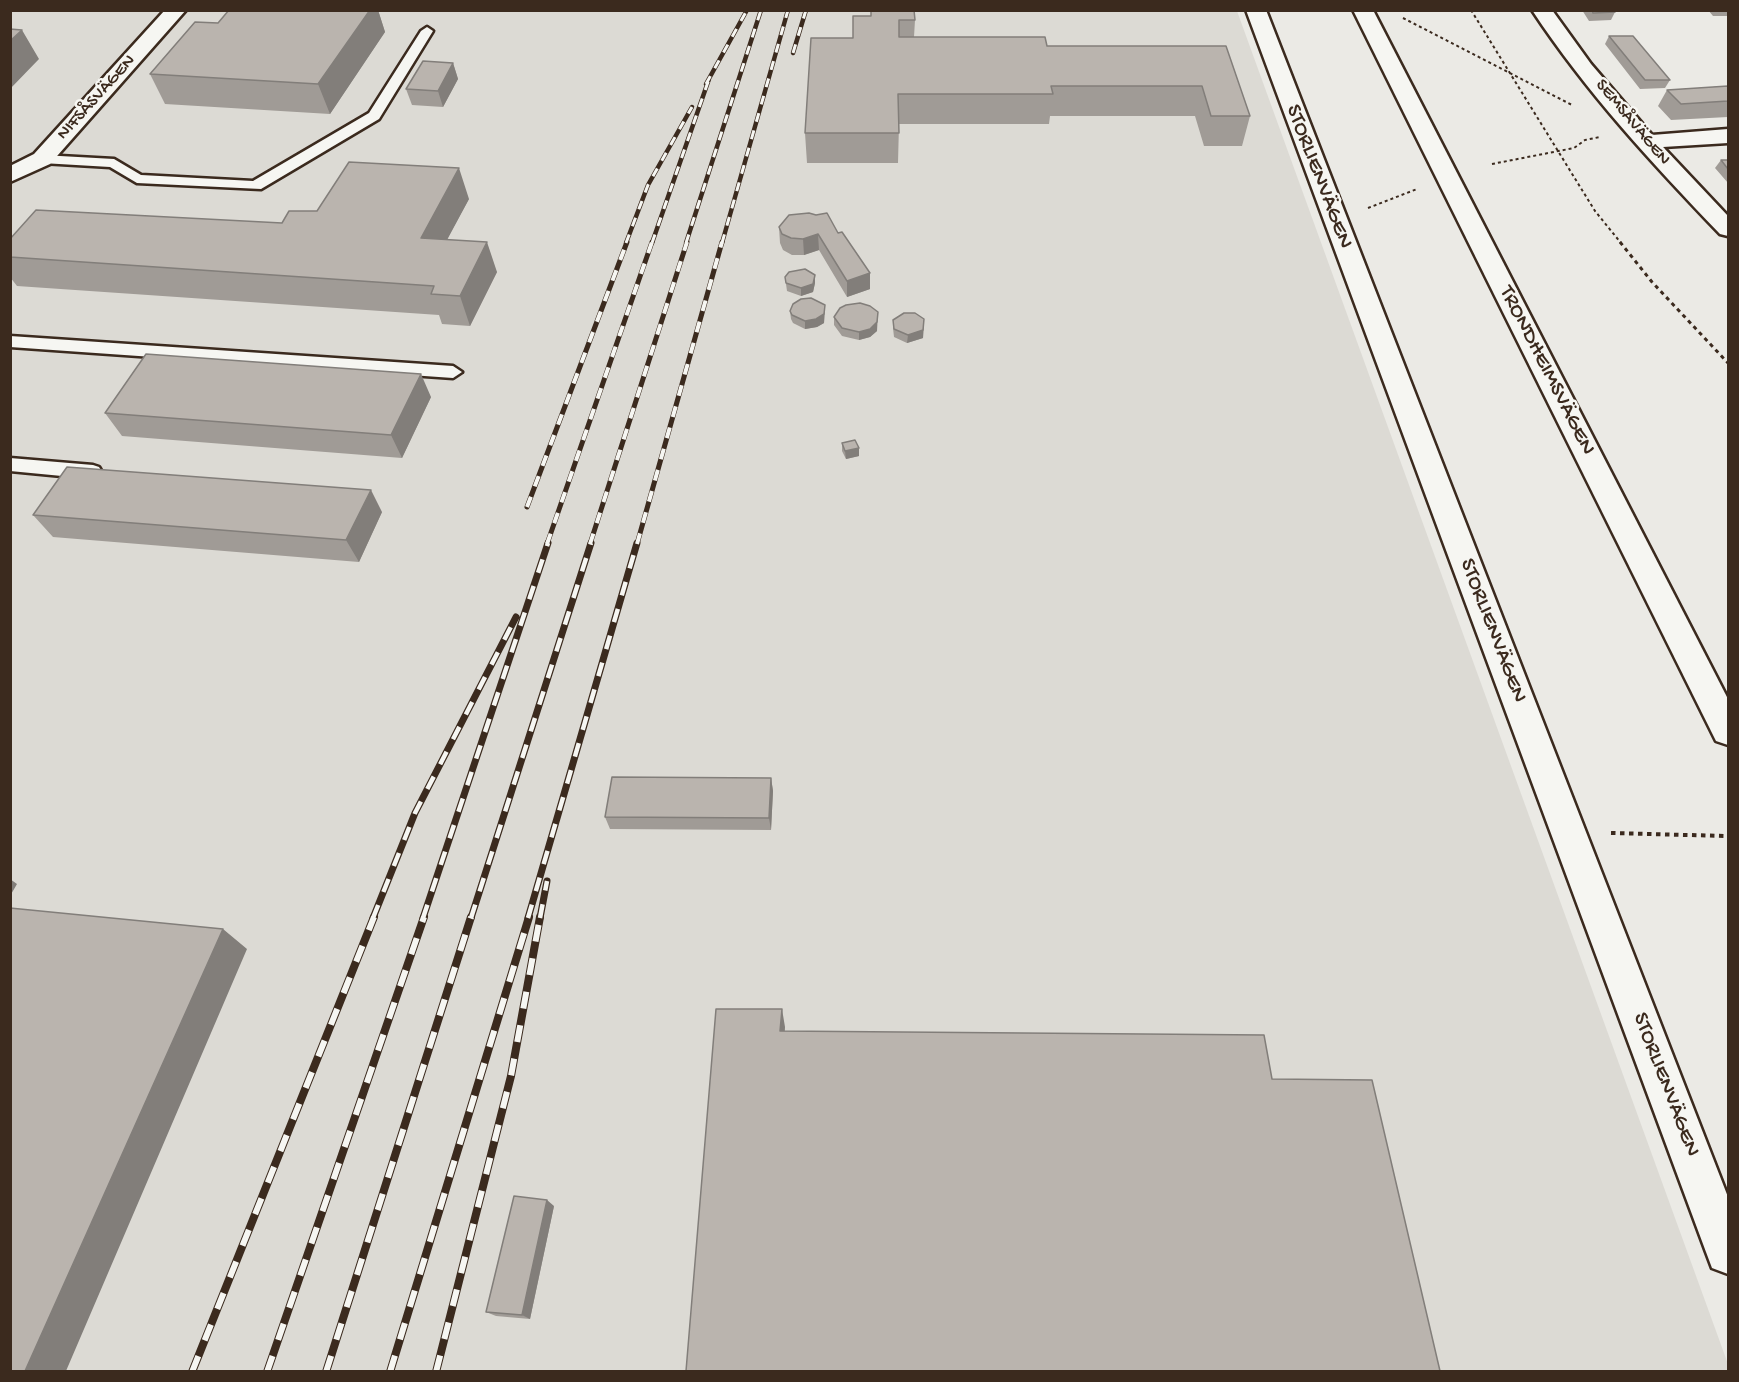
<!DOCTYPE html>
<html>
<head>
<meta charset="utf-8">
<style>
  body { margin:0 }
  #map { position:relative; width:1739px; height:1382px; overflow:hidden; background:#ebeae5; font-family:"Gochi Hand",sans-serif }
  canvas { display:block }
  .frame { position:absolute; inset:0; border:12px solid #3b2a1e; pointer-events:none }
</style>
</head>
<body>
<div id="map">
<canvas width="1739" height="1382"></canvas>
<div class="frame"></div>
</div>
<script>
const c = document.querySelector('canvas').getContext('2d');
c.lineJoin = 'round';
function fill(path, color) { c.fillStyle = color; c.fill(path, 'evenodd'); }
function trace(path, color, width, dash) { c.strokeStyle = color; c.lineWidth = width; c.lineCap = dash ? 'butt' : 'round'; c.setLineDash(dash || []); c.stroke(path); }
function label(font, color, halo, rows, align = 'center') {
  c.font = font + ' "Gochi Hand",sans-serif'; c.lineWidth = 5; c.setLineDash([]); c.textBaseline = 'middle'; c.strokeStyle = halo; c.fillStyle = color; for (const [text, x, y, turn = 0] of rows) {
    c.save(); c.translate(x, y); c.rotate((+turn || 0) * Math.PI / 180); c.textAlign = isNaN(turn) ? turn : align; if (halo) c.strokeText(text, 0, 0); c.fillText(text, 0, 0); c.restore();
  }
}
fill(new Path2D(`
  M10 11H1237L1728 1364V1371H11Z`), '#dcdad4');
const service = new Path2D(`
  M427 27 433 31 379 119 261 189 137 183 110 167 42 163 35 159 42 155 114 159 141 175 253 181 369 113 421 31Z
  M10 336 453 366 462 372 453 378 10 347Z
  M10 458 93 465 99 467 102 472 99 477 93 479 10 471Z`);
const minor = new Path2D(`
  M165 10H186L50 164 10 182V166L34 154Z
  M1246 10H1266L1728 1197V1274L1712 1268 1706 1252Z
  M1532 10H1552L1591 64 1652 135 1728 129V143L1663 147 1728 216V236L1720 234C1652 163 1587 93 1532 10Z`);
const secondary = new Path2D(`
  M1353 10H1373L1728 699V745L1716 741Z`);
trace(service, '#3b2a1e', 5);
trace(minor, '#3b2a1e', 5);
trace(secondary, '#3b2a1e', 5);
trace(new Path2D(`
  M1471 10 1595 211 1621 243
  M1403 18 1572 105
  M1492 164 1574 148 1585 140 1600 137
  M1368 208 1417 189`), '#3b2a1e', 2, [3, 3]);
trace(new Path2D(`
  M1620 242 1652 282 1728 363`), '#3b2a1e', 3, [4, 4]);
trace(new Path2D(`
  M1611 833 1726 836`), '#3b2a1e', 4, [4.5, 4.5]);
fill(service, '#f6f6f2');
fill(minor, '#f6f6f2');
fill(secondary, '#f6f6f2');
const railFar3 = new Path2D(`
  M793 53 806 10
  M706 84 747 10
  M626 243 648 185 692 107
  M652 243 709 79
  M686 243 761 10
  M722 243 788 10`);
const railFar2 = new Path2D(`
  M527 507 627 242
  M547 544 652 242
  M590 544 687 242
  M637 544 722 242`);
const railFar1 = new Path2D(`
  M373 918 415 813 516 617
  M423 918 548 543
  M471 918 591 543
  M528 918 637 543
  M540 918 547 881`);
const rail = new Path2D(`
  M192 1372 374 917
  M267 1372 424 917
  M326 1372 471 917
  M390 1372 529 917
  M436 1372 511 1076 540 917`);
trace(railFar3, '#3b2a1e', 4.5);
trace(railFar2, '#3b2a1e', 5);
trace(railFar1, '#3b2a1e', 7);
trace(rail, '#3b2a1e', 8);
trace(railFar3, '#f6f6f2', 3, [9]);
trace(railFar2, '#f6f6f2', 4, [11]);
trace(railFar1, '#f6f6f2', 4.5, [14]);
trace(rail, '#f6f6f2', 6, [17]);
fill(new Path2D(`
  M229 10H378L385 32 330 114 165 104 150 74 218 23Z
  M1582 10H1614L1615 12 1611 20 1589 21Z
  M1708 10H1728V16H1713Z
  M853 16 915 20 914 37 1047 46H1226L1250 116 1242 146H1204L1195 116H1050L1049 124H899L898 163H807L805 133 853 38Z
  M1609 36 1670 80 1665 88 1640 89 1605 44Z
  M453 63 458 79 443 107 412 105 406 89Z
  M1728 86V117L1671 120 1658 106 1667 90Z
  M1721 160H1728V183L1715 168Z
  M469 199 447 239 497 272 470 326 442 324 439 315 17 286 10 277V239L282 223 317 211Z
  M779 227 838 233 870 273V289L847 297 819 250 804 255H792L783 250 780 243Z
  M785 277 815 283 813 292 801 296 787 291Z
  M825 305 824 323 817 327 805 329 793 323 791 319 790 311Z
  M834 317 877 331 870 337 859 340 842 336 834 325Z
  M924 319 923 338 907 343 894 337 893 328V320Z
  M431 397 402 458 122 436 105 413Z
  M842 443 859 456 846 459 842 451Z
  M382 512 359 562 53 537 33 515Z
  M771 778 773 791 771 830 610 829 605 817Z
  M554 1206 530 1319 496 1316 486 1312Z`), '#a09b96');
fill(new Path2D(`
  M370 10H378L385 32 330 114 318 84Z
  M22 30 39 59 10 89V41Z
  M453 63 458 79 443 107 438 91Z
  M459 168 469 199 432 268 421 238Z
  M818 234 819 250 804 255 803 239Z
  M487 242 497 272 470 326 460 296Z
  M870 273V289L847 297V281Z
  M815 275V283L813 292 801 296V288Z
  M825 305 824 323 817 327 805 329V321Z
  M878 312 877 331 870 337 859 340V332Z
  M924 319 923 338 907 343 908 335Z
  M421 374 431 397 402 458 391 435Z
  M859 448V456L846 459 845 451Z
  M371 490 382 512 359 562 346 540Z
  M771 778 773 791 771 830 769 818Z
  M10 879 17 884 10 896Z
  M223 929 247 949 66 1371H25Z
  M782 1009 785 1027 784 1048 780 1031Z
  M547 1200 554 1206 530 1319 522 1315Z`), '#827e7a');
const building = new Path2D(`
  M229 10H370L318 84 150 74 195 22 218 23Z
  M871 10H914L915 20H899V37H1045L1047 46H1226L1250 116H1211L1202 86H1051L1053 94H898L899 133H805L811 38H853V16H871Z
  M1592 10H1614L1615 12 1593 13Z
  M10 29 22 30 10 41Z
  M1609 36H1633L1670 80H1645Z
  M423 61 453 63 438 91 406 89Z
  M1728 86V101L1681 104 1667 90Z
  M1721 160H1728V169Z
  M349 162 459 168 421 238 487 242 460 296 431 294 434 286 10 257V239L36 210 282 223 289 211H317Z
  M809 213 816 215 827 213 838 233 842 232 870 273 847 281 818 234 803 239 791 238 782 234 779 227 789 215Z
  M805 269 815 275 813 284 801 288 786 283 785 277 789 272Z
  M811 298 825 305 824 314 816 319 805 321 792 315 790 311 793 304 801 299Z
  M860 303 870 306 878 312 877 322 870 329 859 332 842 328 834 317 840 308 846 305Z
  M904 313H915L924 319 923 330 908 335 894 329 893 320Z
  M146 354 421 374 391 435 105 413Z
  M855 440 859 448 845 451 842 443Z
  M67 467 371 490 346 540 33 515Z
  M612 777 771 778 769 818 605 817Z
  M10 908 223 929 25 1371H10Z
  M716 1009H782L780 1031 1264 1035 1272 1079 1372 1080 1440 1371H686Z
  M514 1196 547 1200 522 1315 486 1312Z`);
fill(building, '#bab4ae');
trace(building, '#827e7a', 1.5);
label('18px', '#3b2a1e', '#f6f6f2', [
  ["NIFSÅSVÄGEN",97,98,-48],
  ["SEMSÅVÄGEN",1632,123,50]
]);
label('22px', '#3b2a1e', '#f6f6f2', [
  ["STORLIENVÄGEN",1318,177,69],
  ["TRONDHEIMSVÄGEN",1546,371,63],
  ["STORLIENVÄGEN",1492,631,69],
  ["STORLIENVÄGEN",1665,1085,69]
]);
</script>
</body>
</html>
